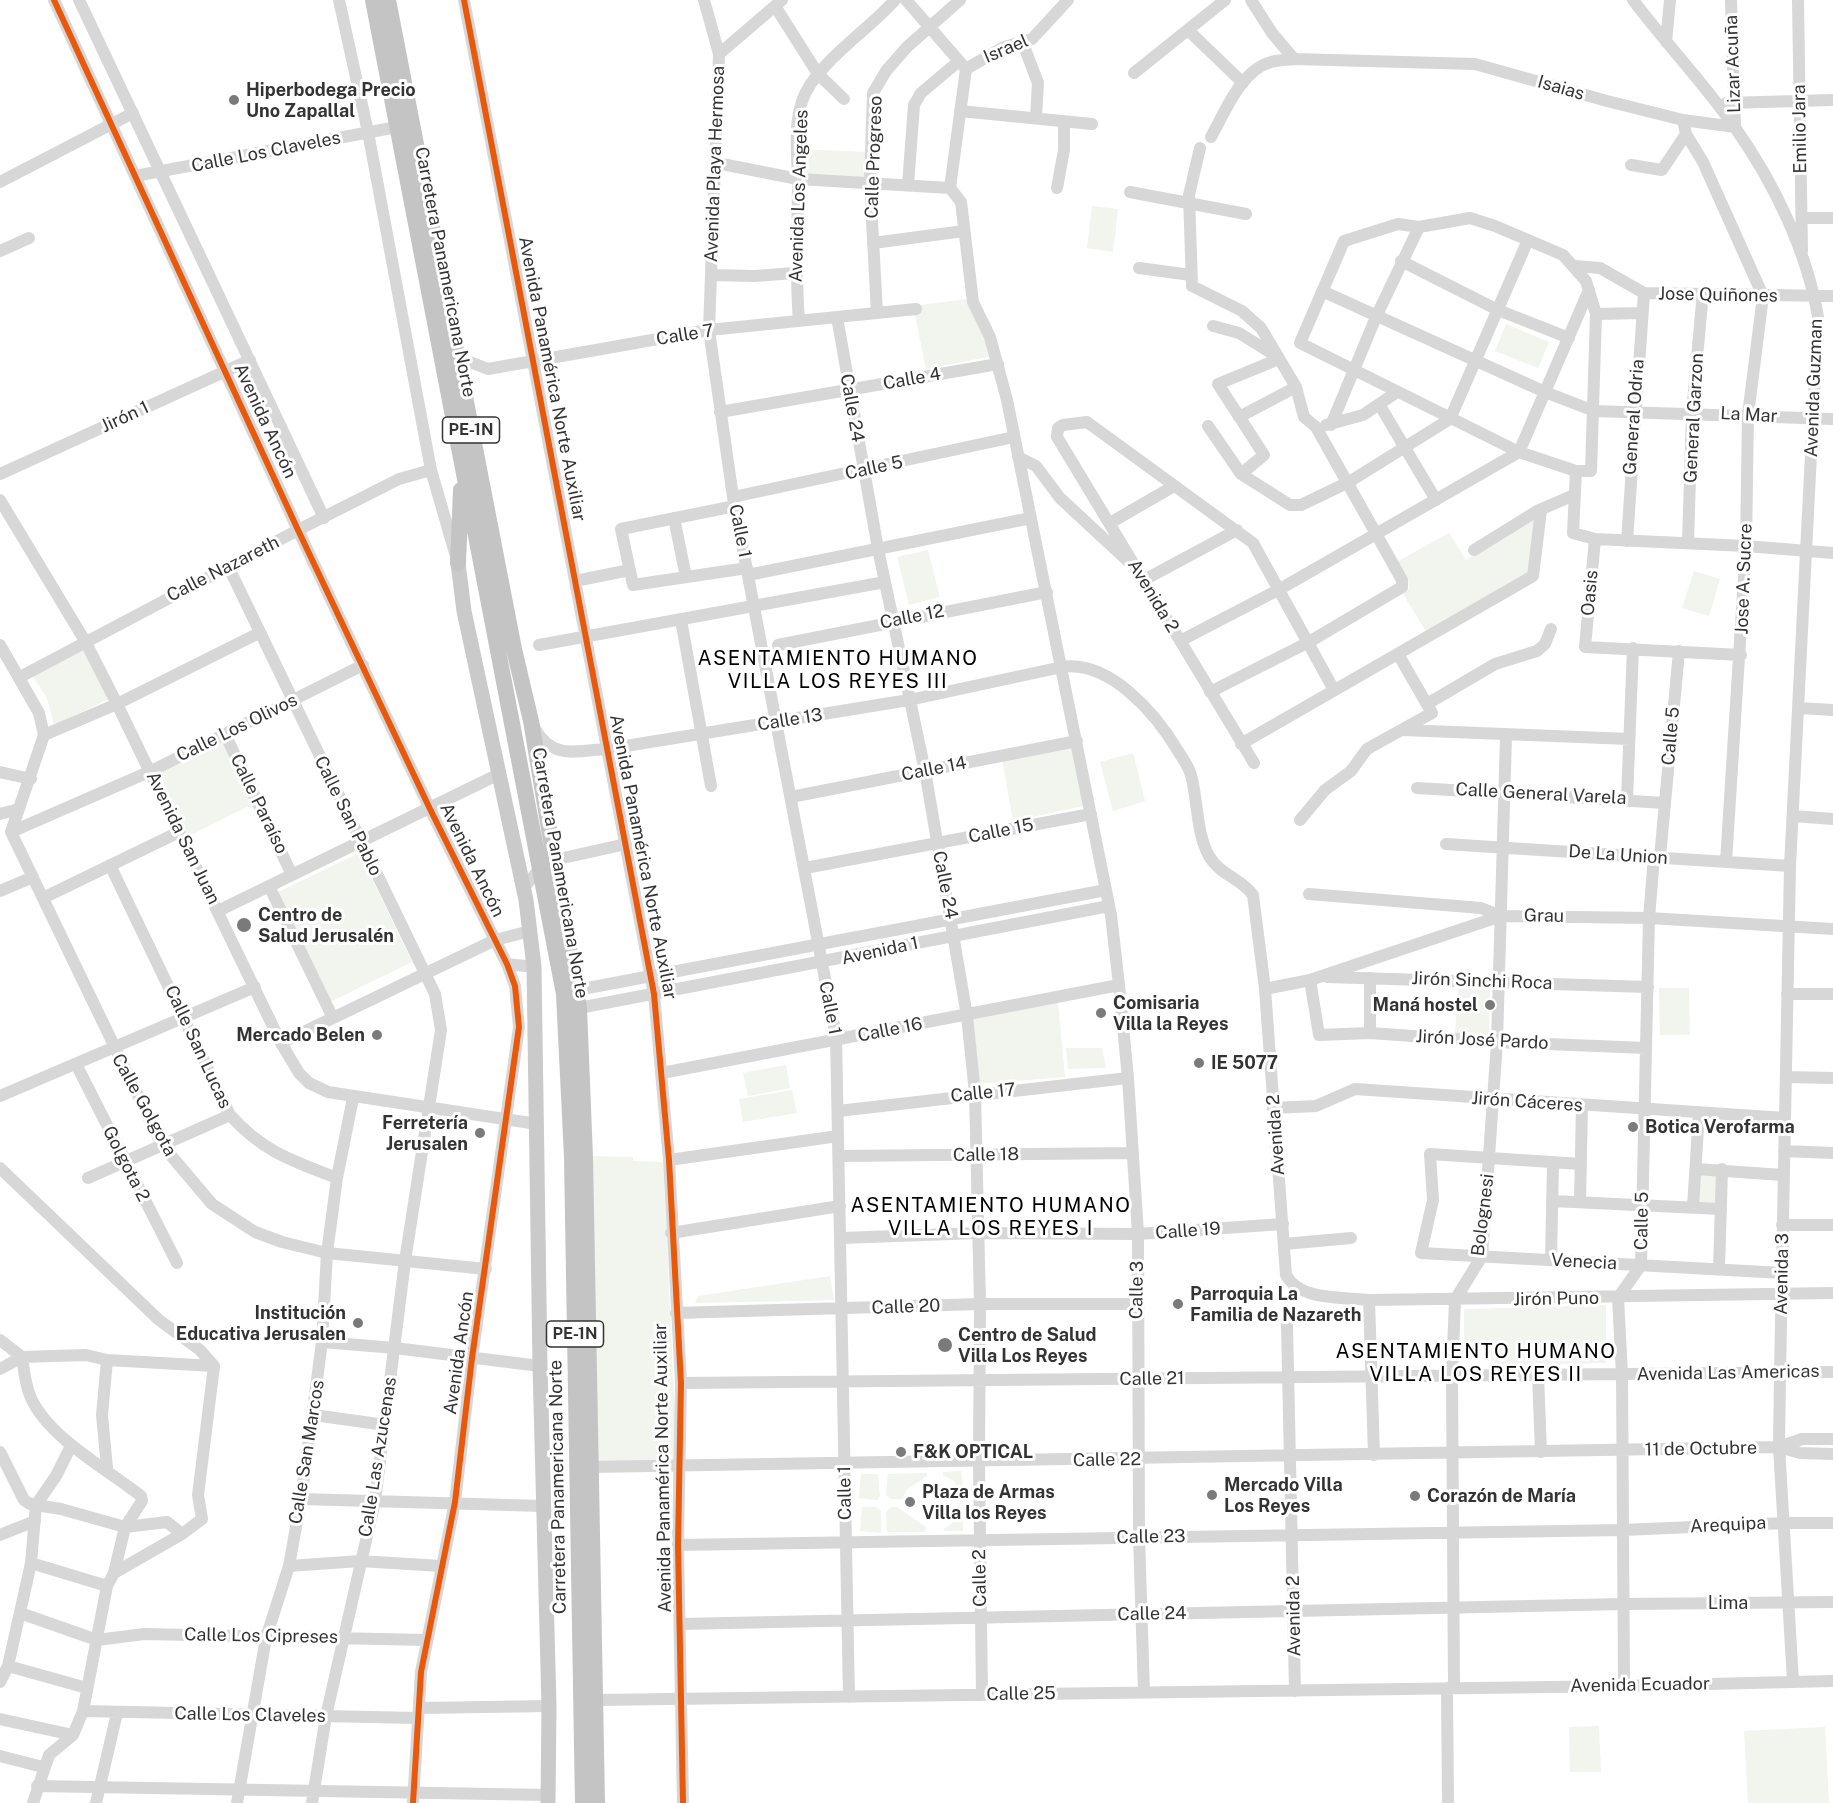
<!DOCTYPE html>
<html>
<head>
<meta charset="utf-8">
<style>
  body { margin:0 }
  canvas { display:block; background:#fff }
</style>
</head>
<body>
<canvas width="1833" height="1803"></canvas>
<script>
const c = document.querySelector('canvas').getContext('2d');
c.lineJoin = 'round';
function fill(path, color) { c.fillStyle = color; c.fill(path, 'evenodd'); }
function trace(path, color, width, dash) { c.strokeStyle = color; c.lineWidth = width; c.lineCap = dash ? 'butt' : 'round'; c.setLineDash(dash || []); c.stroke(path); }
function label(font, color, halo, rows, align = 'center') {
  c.font = font + ' "Public Sans",sans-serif'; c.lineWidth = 6; c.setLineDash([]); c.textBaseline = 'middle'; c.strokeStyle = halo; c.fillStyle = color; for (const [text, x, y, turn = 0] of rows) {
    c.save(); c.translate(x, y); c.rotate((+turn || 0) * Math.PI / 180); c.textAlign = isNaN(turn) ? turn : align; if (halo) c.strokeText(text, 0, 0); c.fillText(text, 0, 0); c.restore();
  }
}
fill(new Path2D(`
  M799 149 866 152 865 178 804 175Z
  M1092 206 1118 209 1113 252 1087 248Z
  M968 299 993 356 926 369 913 306Z
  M1506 324 1549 342 1538 368 1495 351Z
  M1535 520 1531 573 1427 633 1403 594 1409 589 1408 578 1398 561 1449 533 1466 560 1528 521Z
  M928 550 940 597 909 605 897 557Z
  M1694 571 1720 579 1709 616 1682 608Z
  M82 648 109 699 54 725 47 698 31 674Z
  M223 739 255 807H247L187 837 158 774 160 770Z
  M1073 745 1083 806 1013 821 1002 759Z
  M1133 753 1145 801 1113 811 1100 762Z
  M357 854 362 858 412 962 330 1002 278 892Z
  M1458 983 1490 985 1489 1037 1455 1035Z
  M1659 988H1689L1690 1035H1660Z
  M1058 1003 1065 1077 976 1084 972 1019Z
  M1066 1048H1102L1106 1068 1068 1069Z
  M786 1065 790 1088 748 1096 743 1073Z
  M792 1090 797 1113 743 1122 739 1099Z
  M592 1156 633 1157V1161L663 1162 677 1458 673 1462 595 1463Z
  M1698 1170 1718 1171 1717 1203 1697 1202Z
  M830 1276 834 1300 695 1303 698 1296Z
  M1606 1305V1363L1497 1366 1478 1344 1464 1354V1309Z
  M961 1471 963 1487 957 1489 954 1481 943 1475V1472Z
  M927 1473V1476L906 1490 903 1499H890L886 1495 888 1474Z
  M861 1474H878L880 1496 877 1500 859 1498Z
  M862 1507H876L881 1511V1533L860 1531Z
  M891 1507H897L926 1527 925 1532H887L886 1512Z
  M959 1518H963V1531H944V1529Z
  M1599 1726 1601 1772H1570L1569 1727Z
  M1825 1727 1829 1803H1748L1744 1731Z`), '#f1f5ed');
trace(new Path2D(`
  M54 0 298 530 430 809 507 964 515 986 519 1027 472 1358 455 1502 421 1672 413 1803
  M79 0 324 518
  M339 0 368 132 431 470 455 553
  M464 0 654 994 669 1160 681 1383 678 1545 683 1803
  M704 0 719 54 709 330 733 497 836 1036 849 1697
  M906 0 966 69 950 188 961 202 973 302 990 337 1007 400 1111 915 1119 985 1128 1078 1138 1234 1139 1537 1144 1692
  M1251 0 1272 33 1294 59 1475 64 1607 101 1683 120 1735 127 1731 0
  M1633 0C1666 44 1705 84 1736 129 1774 183 1807 251 1818 317L1790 866 1780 1374 1779 1447 1793 1681
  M1798 0 1802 251
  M775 6 818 74 844 99
  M1189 31 1243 83
  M1022 41 1038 83 1036 118
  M1666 42 1670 0
  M719 54 782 0
  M966 69 1004 47 1032 39 1068 0
  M1134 73 1225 0
  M1726 103 1833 100
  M960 111 1092 124
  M1683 120 1686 134 1703 162 1763 296 1748 415 1746 546 1726 862
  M1211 137C1225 112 1241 70 1271 62 1278 60 1287 60 1294 59
  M1200 148 1189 195 1192 286 1242 311 1261 328 1296 387 1304 417 1316 427 1402 580V587L1309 642 1210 692
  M717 163 798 179 950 188
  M1631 165 1662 170 1686 134
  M135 176 397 127
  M0 182 133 113
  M908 185 914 105 921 93 959 61
  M1057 188 1064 150V121
  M1130 192 1246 214
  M1470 218 1495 226 1563 255 1586 281 1596 314 1591 471H1576L1519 452 1300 343 1344 241 1398 224 1419 227Z
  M1802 218H1833
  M873 243 964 231
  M0 251 29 238
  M1401 261 1498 310 1569 338
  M1575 266 1600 268 1644 293 1833 296
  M1139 268 1191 275
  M711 275 755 276 794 273
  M1322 291 1545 392 1594 411 1833 419
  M877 313 870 183 873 93 886 71 907 47 960 0
  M1596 314 1642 313
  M837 317 878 549 925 771 967 1016 975 1093 980 1304 979 1461 982 1695
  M799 321C795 273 798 227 798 179 797 147 792 112 810 85 832 52 869 29 895 0
  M1213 326 1239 333 1276 356
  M457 357 488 369 709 330 916 309
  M1379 404 1436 500
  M720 412 998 364
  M1239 417 1296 387
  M1326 425 1363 415 1397 392
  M1331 425 1376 317 1419 227
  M1208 426 1241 474 1290 505H1301L1349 482 1450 419 1528 240
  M1018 457 1036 466 1060 498 1128 561
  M1576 471 1573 533 1595 539 1746 546 1833 553
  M0 474 250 360
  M1241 474 1264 455 1218 384 1279 359
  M733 497 1014 437
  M0 500 85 641 117 704 281 1043 299 1073 309 1083 328 1092 537 1124
  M735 506 621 529 633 585 747 568
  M674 518 686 577
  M1110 523 1174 486
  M1595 539 1585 647 1741 655
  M1627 541 1644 293
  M1688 543 1692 412 1703 292
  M1474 550 1537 511 1574 495
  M228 566 435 994 441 1030 405 1261 375 1501 326 1716 312 1803
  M748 575 1031 518
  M1144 580 1237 530
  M575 581 630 570
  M681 620 711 786
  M1180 641 1280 589 1519 452 1589 290
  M0 645 39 713 44 735 11 832 162 1145 212 1204 255 1232 282 1242 327 1253 486 1269
  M539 645 885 582
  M778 645 1047 592
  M20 677 298 530 399 479 431 470
  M1427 704 1495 664 1537 651 1545 644 1551 629
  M1799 708 1833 710
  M534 727C552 760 575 751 607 749L909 700 1062 667C1110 660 1156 714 1178 751 1183 759 1189 767 1191 775 1198 801 1196 832 1209 856 1220 875 1242 879 1253 895L1265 989 1286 1275C1300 1301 1343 1297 1369 1300L1833 1293
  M1403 730 1629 739
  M225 734 292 875
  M44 735 117 704 259 633
  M1241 744 1533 576 1541 510
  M1254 763 1057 437 1058 428 1063 425 1087 422 1253 543 1334 690
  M0 772 31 779
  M1417 788 1665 803
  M791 797 1077 741
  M1627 799 1633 648
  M0 814 19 809
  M1793 816 1833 819
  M1300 820 1325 790 1351 771 1367 749 1432 713 1398 654
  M11 832 151 771 363 665
  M1446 844 1790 866
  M1660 857 1679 651
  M110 865 230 1115C263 1152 293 1161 337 1178
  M805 868 1091 814
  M269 886 332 1016
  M523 889 541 867 554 860 626 844
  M0 891 33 877
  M1309 894 1481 908 1501 916
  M43 898 179 832
  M218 911 497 775
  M507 964 534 967
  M1327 977 1648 987
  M1370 978V1033
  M1310 980 1319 1035 1370 1033 1497 1042 1646 1048
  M1265 989 1310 980 1501 916 1649 918 1833 929
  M577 990 1106 890
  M1787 994H1833
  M579 1008 1109 906
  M281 1043 495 940 530 931
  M76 1064 177 1263
  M662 1073 1119 985
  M1786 1077 1833 1078
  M0 1096 255 987
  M1273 1108 1316 1106 1355 1089 1785 1118
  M838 1111 1128 1078
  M1784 1151 1833 1153
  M839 1156 1133 1153
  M669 1160 838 1136
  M1581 1164 1430 1154 1433 1200 1421 1253 1782 1273
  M0 1168 159 1320 200 1350 214 1366 198 1495 202 1519 182 1534 114 1573
  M1696 1169 1783 1175
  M88 1178 230 1115
  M1552 1201 1721 1209
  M1580 1202 1582 1105
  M1693 1207 1699 1112
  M1782 1225H1833
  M671 1233 840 1206
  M842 1238 978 1233 1138 1234 1283 1224
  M1284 1244 1351 1238
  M1551 1260 1553 1163
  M1719 1269 1722 1169
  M1369 1300 1374 1455
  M676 1313 980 1304H1136
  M1287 1325 1295 1691
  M0 1340 22 1357C24 1370 25 1385 31 1398 49 1438 107 1469 141 1496L142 1501 125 1527 114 1573 107 1586 83 1711 73 1735 49 1755 33 1803
  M322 1342 395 1348 540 1366
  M107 1360 102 1415 107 1468
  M0 1369 22 1357 86 1355 107 1360 214 1366
  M1538 1375 1541 1452
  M681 1383 1833 1372
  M314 1415 385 1425
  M1779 1447 1802 1439H1833
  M0 1452 24 1500 30 1504 61 1509 125 1527 167 1522 182 1534
  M590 1467 1779 1447 1800 1453 1833 1454
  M301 1499 543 1506
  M0 1535 35 1521
  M678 1545 1623 1530 1785 1523H1833
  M31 1563 107 1586
  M289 1566 360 1561 441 1566
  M20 1613 97 1640 144 1634 427 1640
  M680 1624 1624 1604 1833 1602
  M8 1666 87 1688
  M0 1682 8 1666 31 1563 36 1505 56 1476 71 1446
  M1624 1686 1622 1374 1618 1298 1641 1265 1649 918 1654 857
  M1447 1688 1448 1803
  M1454 1688 1452 1376 1455 1300 1482 1256 1497 1042 1506 736
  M596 1700 1624 1686 1833 1681
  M419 1708 549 1706
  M83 1711 418 1718
  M0 1719 73 1735
  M0 1756 43 1767
  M37 1786 548 1795
  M96 1803 117 1713
  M237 1803 266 1638 289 1566 301 1499 322 1342 327 1253 337 1178 353 1098`), '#d7d7d7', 12);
trace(new Path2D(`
  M458 563 464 611 526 900 534 967 540 1366 549 1706 548 1803`), '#cacaca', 15);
trace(new Path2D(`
  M373 0 564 994 572 1157 583 1803
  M388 0 514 649 531 721 579 1008 585 1157 597 1803
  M458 563 461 490`), '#c4c4c4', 16);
trace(new Path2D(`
  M54 0 298 530 430 809 507 964 515 986 519 1027 472 1358 455 1502 421 1672 413 1803
  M464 0 654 994 669 1160 681 1383 678 1545 683 1803`), '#e8590c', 6);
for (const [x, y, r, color] of [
  [234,100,6,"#7a7a7a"],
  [244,925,8,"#7a7a7a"],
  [1490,1005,6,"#7a7a7a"],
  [1101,1013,6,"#7a7a7a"],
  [377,1035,6,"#7a7a7a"],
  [1199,1063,6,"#7a7a7a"],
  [1633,1127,6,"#7a7a7a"],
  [480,1133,6,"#7a7a7a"],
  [1178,1304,6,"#7a7a7a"],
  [358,1323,6,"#7a7a7a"],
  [945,1345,8,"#7a7a7a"],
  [901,1452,6,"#7a7a7a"],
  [1212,1495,6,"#7a7a7a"],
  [1415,1496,6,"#7a7a7a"],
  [910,1502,6,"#7a7a7a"]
]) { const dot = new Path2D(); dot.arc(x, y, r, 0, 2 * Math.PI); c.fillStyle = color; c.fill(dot); trace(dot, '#fff', 2); }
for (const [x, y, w] of [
  [471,430,57],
  [575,1334,57]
]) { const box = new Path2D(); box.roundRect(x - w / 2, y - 13, w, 26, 4.5); c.fillStyle = '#fff'; c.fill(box); trace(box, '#333', 1.5); }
label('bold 16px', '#333', null, [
  ["PE-1N",471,430],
  ["PE-1N",575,1334]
]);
label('18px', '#333', '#fff', [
  ["Israel",1006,49,-23],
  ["Lizar Acuña",1733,64,-92],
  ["Isaias",1561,88,16],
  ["Emilio Jara",1800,129,-91],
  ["Calle Los Claveles",266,152,-11],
  ["Calle Progreso",874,157,-88],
  ["Avenida Playa Hermosa",715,164,-88],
  ["Avenida Los Angeles",799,196,-88],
  ["Carretera Panamericana Norte",445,272,79],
  ["Jose Quiñones",1718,295,1],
  ["Calle 7",685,335,-9],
  ["Avenida Panamérica Norte Auxiliar",552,379,79],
  ["Calle 4",912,379,-10],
  ["Avenida Guzman",1814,388,-88],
  ["Calle 24",852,408,80],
  ["La Mar",1749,415,3],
  ["Jirón 1",125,417,-25],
  ["General Odria",1634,417,-86],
  ["General Garzon",1694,418,-87],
  ["Avenida Ancón",265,421,65],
  ["Calle 5",874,468,-12],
  ["Calle 1",740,531,79],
  ["Calle Nazareth",223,569,-27],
  ["Jose A. Sucre",1744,579,-88],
  ["Oasis",1590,593,-85],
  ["Avenida 2",1153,596,59],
  ["Calle 12",912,617,-11],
  ["Calle 13",790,720,-9],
  ["Calle Los Olivos",237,728,-26],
  ["Calle 5",1671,736,-85],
  ["Calle 14",934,769,-11],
  ["Calle General Varela",1541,794,3],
  ["Calle Paraíso",259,804,64],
  ["Calle San Pablo",348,816,64],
  ["Calle 15",1001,831,-11],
  ["Avenida San Juan",183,838,64],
  ["De La Union",1618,855,4],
  ["Avenida Panamérica Norte Auxiliar",643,857,79],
  ["Avenida Ancón",472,860,64],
  ["Carretera Panamericana Norte",560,873,80],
  ["Calle 24",945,885,79],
  ["Grau",1544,916,1],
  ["Avenida 1",880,951,-12],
  ["Jirón Sinchi Roca",1482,981,2],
  ["Calle 1",830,1008,79],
  ["Calle 16",890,1030,-11],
  ["Jirón José Pardo",1482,1040,3],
  ["Calle San Lucas",198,1047,65],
  ["Calle 17",983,1093,-6],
  ["Jirón Cáceres",1527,1102,4],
  ["Calle Golgota",144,1105,61],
  ["Avenida 2",1276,1135,-94],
  ["Calle 18",986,1155,-1],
  ["Golgota 2",126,1164,63],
  ["Bolognesi",1483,1215,-83],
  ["Calle 5",1642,1221,-89],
  ["Calle 19",1188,1231,-4],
  ["Venecia",1584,1262,3],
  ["Avenida 3",1782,1274,-89],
  ["Calle 3",1137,1290,-89],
  ["Jirón Puno",1556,1299,-1],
  ["Calle 20",906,1307,-2],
  ["Avenida Ancón",459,1353,-82],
  ["Avenida Las Americas",1728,1373,-1],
  ["Calle 21",1152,1379,-1],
  ["11 de Octubre",1701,1449,-1],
  ["Calle San Marcos",307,1452,-81],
  ["Calle Las Azucenas",378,1457,-81],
  ["Calle 22",1107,1460,-1],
  ["Avenida Panamérica Norte Auxiliar",663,1468,-91],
  ["Carretera Panamericana Norte",558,1487,-91],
  ["Calle 1",845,1493,-91],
  ["Arequipa",1728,1525,-3],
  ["Calle 23",1151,1537,-1],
  ["Calle 2",980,1578,-91],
  ["Lima",1728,1603],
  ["Calle 24",1152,1614,-1],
  ["Avenida 2",1294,1616,-91],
  ["Calle Los Cipreses",261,1636,1],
  ["Avenida Ecuador",1640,1685,-1],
  ["Calle 25",1021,1694,-1],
  ["Calle Los Claveles",250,1715,1]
]);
label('bold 18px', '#333', '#fff', [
  ["Hiperbodega Precio",246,90],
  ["Uno Zapallal",246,111],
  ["Centro de",258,915],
  ["Salud Jerusalén",258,936],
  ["Comisaria",1113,1003],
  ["Villa la Reyes",1113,1024],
  ["Maná hostel",1478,1005,"right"],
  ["Mercado Belen",365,1035,"right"],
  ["IE 5077",1211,1063],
  ["Ferretería",468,1123,"right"],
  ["Jerusalen",468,1144,"right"],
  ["Botica Verofarma",1645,1127],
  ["Parroquia La",1190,1294],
  ["Familia de Nazareth",1190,1315],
  ["Institución",346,1313,"right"],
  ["Educativa Jerusalen",346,1334,"right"],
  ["Centro de Salud",958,1335],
  ["Villa Los Reyes",958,1356],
  ["F&K OPTICAL",913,1452],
  ["Mercado Villa",1224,1485],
  ["Los Reyes",1224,1506],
  ["Plaza de Armas",922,1492],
  ["Villa los Reyes",922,1513],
  ["Corazón de María",1427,1496]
], 'left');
c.letterSpacing = '1.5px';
label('20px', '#000', '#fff', [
  ["ASENTAMIENTO HUMANO",838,659],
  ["VILLA LOS REYES III",838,682],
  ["ASENTAMIENTO HUMANO",991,1206],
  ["VILLA LOS REYES I",991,1229],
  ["ASENTAMIENTO HUMANO",1476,1352],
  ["VILLA LOS REYES II",1476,1375]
]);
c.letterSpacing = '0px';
</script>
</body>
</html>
